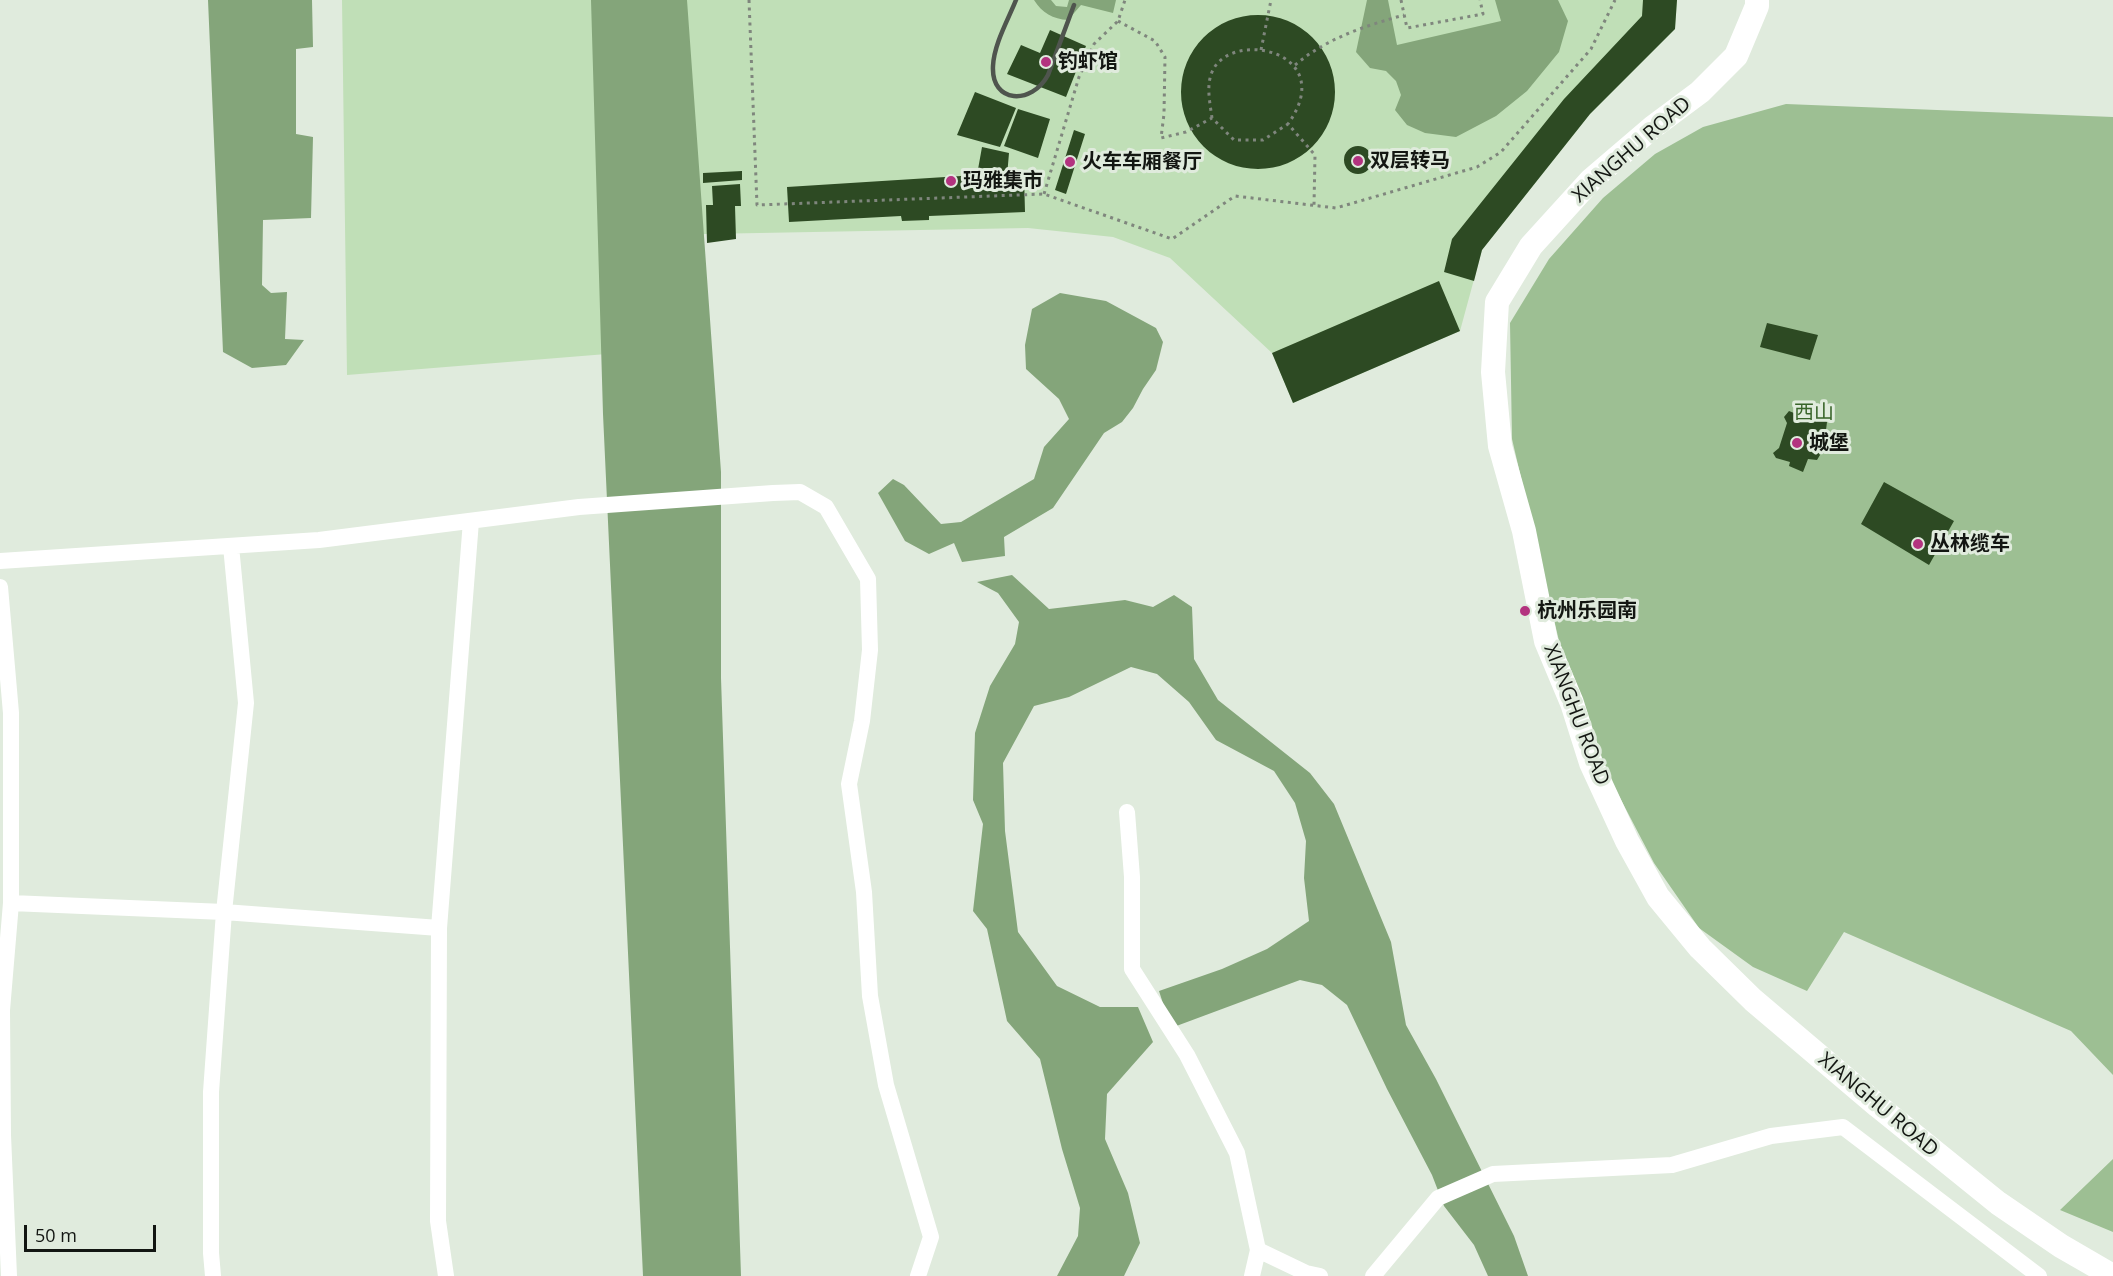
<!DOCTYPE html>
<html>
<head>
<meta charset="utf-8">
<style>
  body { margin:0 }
  #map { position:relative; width:2113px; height:1276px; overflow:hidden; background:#e0ebdd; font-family:"Open Sans",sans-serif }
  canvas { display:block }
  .scale { position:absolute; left:24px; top:1225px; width:132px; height:27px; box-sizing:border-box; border:3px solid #131612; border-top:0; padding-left:8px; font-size:18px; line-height:21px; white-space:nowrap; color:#131612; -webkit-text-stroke:4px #e0ebdd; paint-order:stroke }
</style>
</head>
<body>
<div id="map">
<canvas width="2113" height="1276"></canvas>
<div class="scale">50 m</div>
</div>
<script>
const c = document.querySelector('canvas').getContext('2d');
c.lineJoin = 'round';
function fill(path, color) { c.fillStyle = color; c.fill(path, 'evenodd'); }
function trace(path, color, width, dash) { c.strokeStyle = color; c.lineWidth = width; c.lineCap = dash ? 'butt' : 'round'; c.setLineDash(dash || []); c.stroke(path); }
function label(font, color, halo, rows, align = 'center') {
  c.font = font + ' "Open Sans","Noto Sans SC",sans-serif'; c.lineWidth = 6; c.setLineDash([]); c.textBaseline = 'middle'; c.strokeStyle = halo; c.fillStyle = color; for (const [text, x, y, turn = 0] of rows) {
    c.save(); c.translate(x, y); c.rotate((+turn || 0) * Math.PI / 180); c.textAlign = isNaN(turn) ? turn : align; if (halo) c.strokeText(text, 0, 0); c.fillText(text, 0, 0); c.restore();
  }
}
fill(new Path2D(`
  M342 0H1677L1675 29 1590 114 1482 250 1460 331 1293 403 1272 353 1170 258 1113 237 1028 228 652 235 656 350 347 375Z`), '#c0dfb7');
fill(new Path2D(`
  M1786 104 2113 117V1075L2071 1031 1844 932 1807 991 1753 967 1699 928 1654 863 1607 773 1559 641 1512 439 1510 323 1549 259 1603 198 1655 154 1703 127Z
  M2113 1159V1232L2060 1210Z`), '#9dbf93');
fill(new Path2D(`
  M208 0H312L313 47 296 49V134L313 137 311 218 263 220 262 285 271 293 287 292 285 339 304 340 286 365 252 368 223 352Z
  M591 0H687L721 472V678L741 1276H643L603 414Z
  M1034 0H1051L1056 6 1067 7 1069 0H1116L1113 13 1081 5 1068 20C1053 19 1042 13 1034 0Z
  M1367 0H1388L1397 45 1501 21 1495 0H1558L1568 21 1559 52 1527 91 1496 116 1456 137 1425 133 1407 125 1395 110 1401 95 1396 81 1386 71 1370 68 1356 52Z
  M1060 293 1106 301 1156 328 1163 342 1156 370 1143 389 1133 408 1122 422 1104 433 1053 508 1004 537 1005 556 962 562 954 543 929 554 905 541 878 493 893 479 904 485 941 524 961 522 1034 479 1044 447 1069 419 1059 399 1026 369 1025 345 1032 309Z
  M1012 575 1049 609 1125 600 1153 607 1174 595 1192 607 1194 659 1218 700 1310 773 1334 804 1391 942 1406 1025 1436 1079 1514 1236 1528 1276H1488L1474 1245 1444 1206 1432 1175 1387 1089 1347 1005 1322 985 1300 980 1171 1028 1159 991 1222 969 1267 949 1309 921 1304 878 1306 841 1295 803 1274 771 1216 740 1189 702 1157 674 1131 667 1069 697 1034 706 1003 763 1005 831 1018 932 1057 986 1100 1007H1138L1153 1042 1107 1094 1105 1139 1128 1193 1140 1243 1124 1276H1057L1078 1236 1080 1208 1062 1149 1040 1059 1007 1021 987 929 973 911 983 824 973 800 975 733 990 686 1015 644 1019 622 998 593 977 582Z`), '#84a57a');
fill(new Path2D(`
  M1643 0H1677L1675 29 1590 114 1482 250 1474 281 1444 272 1452 239 1564 99 1642 16Z
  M1181 92a77 77 0 1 1 154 0a77 77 0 1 1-154 0Z
  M1050 30 1086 46 1066 97 1007 74 1021 45 1040 53Z
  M975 92 1016 108 1000 147 957 135Z
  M1018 109 1050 119 1038 158 1004 146Z
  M1074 130 1085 134 1066 194 1055 190Z
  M1344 160a14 14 0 1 1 28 0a14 14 0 1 1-28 0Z
  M982 147 1009 153 1007 176 1024 175 1025 212 929 216V220L902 221 901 216 789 222 787 187 977 175Z
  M742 171V180L703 183V173Z
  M740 184 741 206H735L736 239 707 243 706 205H713L712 186Z
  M1439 281 1460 331 1293 403 1272 353Z
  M1767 323 1818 335 1810 360 1760 347Z
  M1789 411 1794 413 1795 418 1804 421 1808 416 1818 415 1822 416 1827 422 1826 430 1820 437H1815L1810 449 1818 452 1820 455 1817 460 1808 459 1803 472 1789 466 1790 462 1776 458 1773 453 1779 448 1787 423 1784 417Z
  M1884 482 1954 521 1929 565 1861 524Z`), '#2d4a23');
trace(new Path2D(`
  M749 0 757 205 1044 194 1172 239 1235 196 1336 208 1477 167 1501 152 1591 49 1615 0
  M1401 0 1407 28 1483 14 1480 0
  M1118 21 1155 41 1165 57 1164 114 1161 138 1186 132 1212 118 1234 140H1263L1288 124 1315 155 1314 205
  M1261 50 1271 0
  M1295 65C1327 38 1365 26 1404 15
  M1212 118C1210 103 1206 86 1212 72 1230 28 1340 51 1288 124
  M1044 194 1079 77 1094 44 1118 21 1125 0`), '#7f867d', 3, [3, 4.5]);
trace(new Path2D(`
  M0 561 319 540 579 507 773 493 800 492 826 507 868 579 870 650 862 721 849 784 864 892 870 996 886 1085 931 1237 918 1276
  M0 587 11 713V903L2 1010 3 1135 9 1276
  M1127 812 1132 877V969L1187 1055 1237 1153 1258 1250 1252 1276
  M11 903 224 912 439 928
  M1258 1250 1306 1273 1320 1276
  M213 1276 211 1253V1092L224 912 246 703 231 546
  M446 1276 438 1221 439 928 471 521
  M1373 1276 1438 1198 1493 1174 1672 1165 1771 1136 1843 1127 2039 1276`), '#fff', 16);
trace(new Path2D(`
  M1757 0V6L1736 56 1700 92 1653 127 1591 180 1531 246 1497 302 1493 372 1500 446 1524 531 1546 641 1572 703 1591 763 1627 841 1658 897 1700 948 1753 1000 1878 1106 1998 1203 2061 1246 2113 1276`), '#fff', 24);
trace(new Path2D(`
  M1016 0C1008 20 994 44 993 66 991 104 1032 105 1048 75L1074 5`), '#4f554e', 4.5);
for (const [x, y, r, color] of [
  [1046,62,6,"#b3337f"],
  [1358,161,6,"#b3337f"],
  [1070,162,6,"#b3337f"],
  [951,181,6,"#b3337f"],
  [1797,443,6,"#b3337f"],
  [1918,544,6,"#b3337f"],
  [1525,611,6,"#b3337f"]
]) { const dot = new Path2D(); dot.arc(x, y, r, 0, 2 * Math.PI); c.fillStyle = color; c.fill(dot); trace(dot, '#e0ebdd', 2); }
label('bold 20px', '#131612', '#e0ebdd', [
  ["钓虾馆",1058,62],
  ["双层转马",1370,161],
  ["火车车厢餐厅",1082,162],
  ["玛雅集市",963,181],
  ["城堡",1809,443],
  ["丛林缆车",1930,544],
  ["杭州乐园南",1537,611]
], 'left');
label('20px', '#131612', '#e0ebdd', [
  ["XIANGHU ROAD",1632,150,-41],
  ["XIANGHU ROAD",1576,715,69],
  ["XIANGHU ROAD",1878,1105,40]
]);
label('20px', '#386429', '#e0ebdd', [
  ["西山",1814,413]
]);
</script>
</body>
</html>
